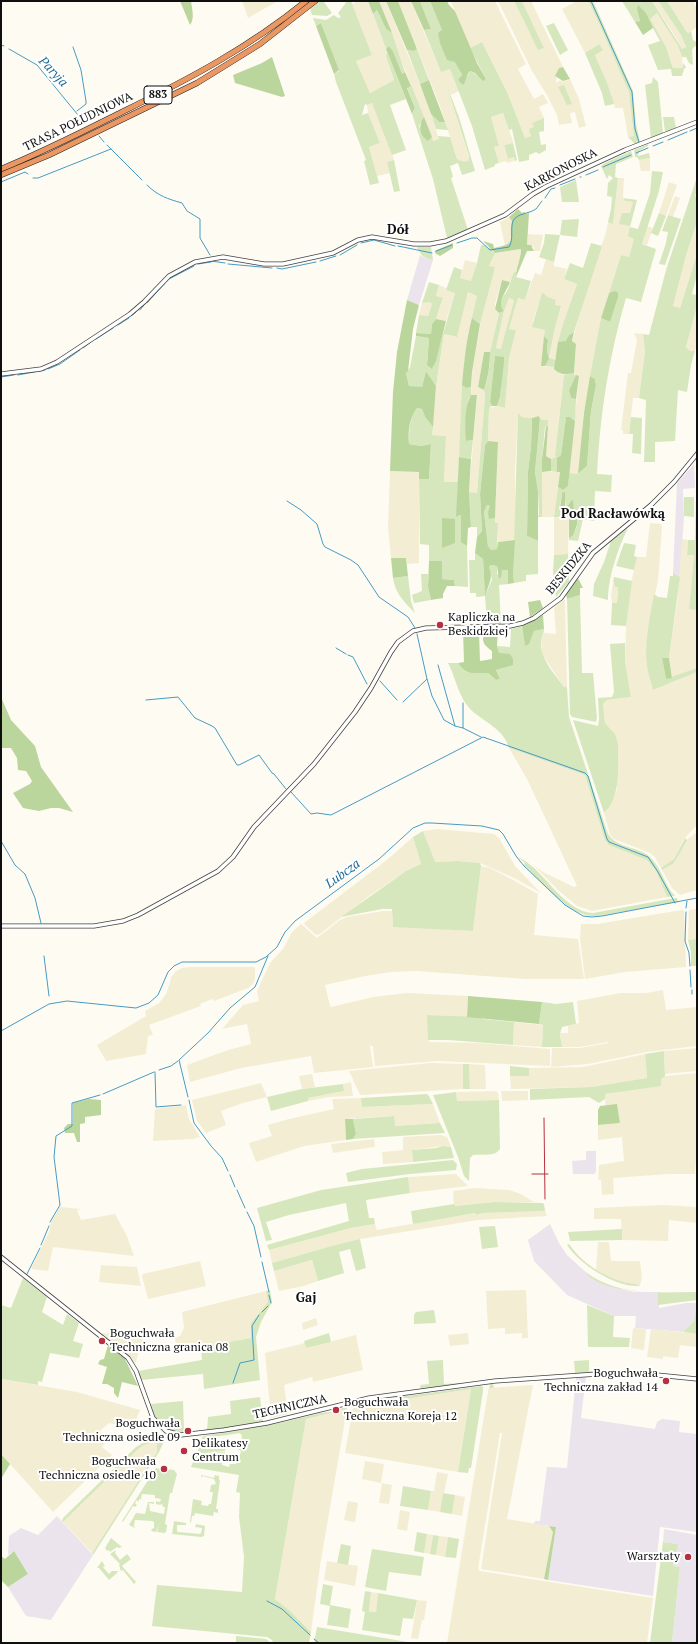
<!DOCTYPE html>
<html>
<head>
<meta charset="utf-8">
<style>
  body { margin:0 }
  #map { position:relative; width:698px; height:1644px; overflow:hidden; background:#fefbf2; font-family:"PT Serif",serif }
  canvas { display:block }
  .frame { position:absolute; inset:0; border:2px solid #0f0f0f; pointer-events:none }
</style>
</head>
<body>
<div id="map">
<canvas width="698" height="1644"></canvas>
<div class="frame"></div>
</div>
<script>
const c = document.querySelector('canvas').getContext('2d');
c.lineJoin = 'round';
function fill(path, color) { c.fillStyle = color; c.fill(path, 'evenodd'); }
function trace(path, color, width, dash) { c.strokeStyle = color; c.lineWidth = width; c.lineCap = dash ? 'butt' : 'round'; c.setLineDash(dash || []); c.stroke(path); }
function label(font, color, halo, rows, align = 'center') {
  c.font = font + ' "PT Serif",serif'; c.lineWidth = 4; c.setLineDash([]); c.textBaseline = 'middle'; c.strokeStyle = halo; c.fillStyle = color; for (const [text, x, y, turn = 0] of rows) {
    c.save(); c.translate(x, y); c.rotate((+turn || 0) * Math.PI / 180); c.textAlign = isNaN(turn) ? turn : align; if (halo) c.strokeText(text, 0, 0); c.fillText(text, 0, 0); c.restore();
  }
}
fill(new Path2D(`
  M420 255 425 258 433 260 419 305 407 300Z
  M694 464 695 488 683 489 684 516 680 577 673 573 677 483Z
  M586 1151H596V1172L594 1174H573L572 1161 586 1160Z
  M550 1224 559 1243 567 1255 591 1277 614 1288 634 1292H658L659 1308 686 1303H697L694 1321 683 1332 635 1328 636 1316H614L567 1295 534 1261 528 1240Z
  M586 1377 581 1418 655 1429 657 1422 662 1419 680 1421 679 1432 697 1434V1532L660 1527 653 1596 548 1580 556 1527 534 1524 535 1521H540L547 1467 567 1468 576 1378Z
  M57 1516 93 1555 51 1620 26 1616 8 1587 28 1574 14 1551 8 1555 9 1536 21 1528 38 1535Z
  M664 1529 697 1535V1643H672L680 1567 673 1566 677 1544 663 1542Z`), '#ebe4ed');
fill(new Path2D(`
  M242 1H278L248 18Z
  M358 1H368L387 52 386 56 394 80 370 93 356 61 372 55 352 4Z
  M379 1H386L426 99 439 139 433 141 411 86Z
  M398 1H411L441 72 450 69 459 91 451 95 446 84 469 157V160L466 162H462L457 159 440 106Z
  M451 1H495L526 64 518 69 534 99 543 94 548 103 539 107 544 118 533 123 534 127 531 136 525 138 508 94 482 42 470 48Z
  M498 1H514L529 32 544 48 522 1H531L563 67 559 68 557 72 556 83 560 80 563 82 570 79 579 99 586 126 579 128 575 112 570 113 572 123 559 125 557 115 547 95 532 71Z
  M577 1H588L599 23 626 84 629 92 635 136 628 137 623 108H615L608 85 595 55 599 44 585 53 562 9Z
  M652 1H658L681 35 686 47 682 49 673 33Z
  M667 1H692L697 8V27L688 33Z
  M657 13 678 46 682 57 683 68H673L666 47 649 19Z
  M372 103 384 129 394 160 387 162 390 173 377 176 369 147 380 143 368 113 367 105Z
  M503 113 513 141V143L504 145 508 159 514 157 515 161 507 163 506 161 499 163 494 147 499 146 491 117Z
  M650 158V171H641L639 160Z
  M618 178H624L623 198 625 201 633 202 629 226 635 239 629 257 621 255 601 318 584 413 580 468 578 474 569 473 579 376 574 375 576 344 572 342 587 288 606 232 608 222 613 223Z
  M669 182 677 185 666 216 659 213Z
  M675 196 680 198 673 217 668 215Z
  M509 217 512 221 511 242 508 245 505 246 500 222Z
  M697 222V254L680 308H678L673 306 687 252Z
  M647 226 653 228 647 245 642 244Z
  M528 234 543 235 540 251H534V247L527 245Z
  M521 249 520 262 516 272H514L510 282 502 280 495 304V309L499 313 490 352H484L478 387 484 390 485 396 477 493 469 492 477 396 471 395 472 372 481 320 494 272 495 268 489 266 495 253Z
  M546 259 554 262V266L567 269 564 279 577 284 564 321 556 360 549 359 555 328 561 307 555 305 556 300 548 297 542 292 533 321V324L545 330 541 366 555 367 558 372 564 375 559 417 555 454 557 458 551 459 546 456 545 419H540L539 416 532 418 522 417 518 414 515 470V540L498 542V523H495V516L498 442 488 441 489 408 497 406 505 408 509 358 515 330 509 329 518 298 525 300 535 273 541 275Z
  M465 260 477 263 471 281 460 278Z
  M439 285 446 288V290L455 293 446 321 436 319 443 299 436 296Z
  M468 292 477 296 478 298 468 334 464 364 458 482H444L446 436 432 435 436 386 444 334 456 337Z
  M509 298 514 299 502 349 496 348 504 311Z
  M430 302 432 304 428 316 419 315 422 303Z
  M697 306V343L695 351H690L686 347Z
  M634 333 643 334 645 351 639 398H633L629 434H623V430H621L628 373H631L637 340Z
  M390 471 419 472V563L407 564 406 558H391L388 528Z
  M560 471 554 517 569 518 568 554 554 555V517H542V472Z
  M650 523 661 524 662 528 658 581 650 617 647 665 653 690 697 672V825L683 840 674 859 661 868 655 857 650 853 614 839 610 835 604 813 608 810 617 790 607 726 605 723 603 704 607 700 631 697 625 661 626 626 631 583 637 557H646Z
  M682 539 688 540 687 554 694 555 689 608 697 610V668L672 678 669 658 678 596Z
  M613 582 618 587 617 603H612L611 596Z
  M564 599 565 600 567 687H564L542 654 541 640 544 633 556 634 554 608Z
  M509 748 585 775 605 840 647 860 656 871 667 897 592 911 577 906 558 890 533 865 543 872 574 887 577 886 527 779Z
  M437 829 494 834 499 838 515 866 541 893 514 878 480 863 458 861 434 862 423 831Z
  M697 832V890L680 895 672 888 662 870 673 864 677 858 685 841Z
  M413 837 421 864 406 871 369 896 320 934 316 935 306 926 304 923 388 859Z
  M481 866 490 868 515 881 538 894 534 935 578 939 584 979H526L416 971 391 972 365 976 325 985 330 1006 331 1007 373 997 407 993 468 996 467 1017 428 1015 429 1042 479 1043 550 1049V1066L438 1061 375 1066 373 1046H370L373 1067 314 1073 311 1056 241 1068 190 1082 187 1065 228 1050 251 1044 247 1024 222 1029 243 1005 259 1001 257 991 270 963 283 949 292 932 301 924 317 938 340 920 347 917 383 911H392L393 926 473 931Z
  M697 909V939L688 940 689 910Z
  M682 910 684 911 686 967 625 972 585 979 580 938 581 924H597Z
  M191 967H255V979L253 984 248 988 214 1001 212 999 200 1004 201 1006 149 1025 153 1035 148 1036 146 1054 106 1061 97 1045 146 1016 145 1011 159 1003 166 994 172 976 176 971 182 968Z
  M663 990 666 1010 697 1007V1046L647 1052 588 1064 551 1067 552 1048H580L608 1043V1042L580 1047H562L560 1033H568V1026L579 1023 577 1001 621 993H646Z
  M514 1022 543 1025 542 1047 513 1045Z
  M697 1048V1071L665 1074 664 1051Z
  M645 1054 647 1078 591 1087 511 1089 510 1076H528L529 1068 583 1067Z
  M431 1063 463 1064V1089L360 1095 349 1071Z
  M469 1064 485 1065 486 1089H470Z
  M697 1073V1157H696L695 1174H669L613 1178 614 1194 602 1195 601 1180H598L599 1165 624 1161 622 1137 598 1140V1125L620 1123 617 1105 605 1106V1094L661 1085 660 1079 664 1076Z
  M312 1074 315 1087 302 1089 299 1076Z
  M351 1082 353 1096 329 1097 308 1101V1098L344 1091 343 1084Z
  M261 1083 267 1097 243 1103 221 1111 226 1125 206 1133 197 1121 192 1100Z
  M496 1091 498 1093 499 1100 457 1101 456 1092Z
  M501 1091H528V1100L502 1101Z
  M361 1098 362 1107 433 1104 440 1123 394 1126 393 1116 345 1119 346 1140 304 1146 256 1162 249 1143 272 1136 268 1125 289 1119 334 1109 332 1099Z
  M186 1105 189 1119 200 1137 193 1139 153 1141 155 1109Z
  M440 1135 447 1137 451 1147 443 1146 412 1150 413 1162 383 1164 382 1152 403 1150V1137Z
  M374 1139 375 1147 333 1153 331 1144Z
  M456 1174 468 1186 410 1193 408 1177Z
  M475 1188 509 1190 521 1194 534 1202H495L454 1206 453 1191Z
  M664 1205 697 1207V1223L669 1220 668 1241 622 1240 621 1219H594V1208Z
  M60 1207 82 1209 77 1210 81 1220 115 1214 127 1236 134 1256 53 1247 48 1271 31 1269 49 1232 51 1222Z
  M545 1211 547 1216 478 1220 360 1239 335 1245 272 1263 269 1250 351 1228 375 1224 377 1230 475 1213 479 1215 481 1213Z
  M598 1242H609L611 1261H640L642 1278 640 1285 625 1283 608 1277 596 1270Z
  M312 1260 318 1281 304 1286 279 1291 274 1271Z
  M200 1261 206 1286 148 1299 142 1276 143 1274Z
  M101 1265 137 1267 141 1286 99 1282Z
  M526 1290 528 1338H522V1333L505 1334V1328L488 1329 486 1291Z
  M266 1291 268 1302 251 1323V1338L177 1352 175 1338 180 1336 184 1328 182 1312Z
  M316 1318 318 1325 303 1330 302 1323Z
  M633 1328 646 1329 644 1350 631 1348Z
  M651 1329 697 1334V1347L680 1345 678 1358 663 1356V1359L647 1357Z
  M102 1333 145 1334 140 1346 136 1362 134 1363 128 1356 101 1334Z
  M468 1333 469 1344 450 1346 448 1335Z
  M356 1335 363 1370 313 1382 312 1377 284 1385 288 1414 271 1418 265 1353 305 1343 306 1348Z
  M1 1379 77 1392 140 1410 132 1429 109 1423 100 1431 108 1440 102 1447 112 1455 53 1512 1 1454Z
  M533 1385 507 1519 549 1526 553 1532 544 1579 481 1569 502 1433H500L478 1569 480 1571 653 1598 647 1643H447L489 1388Z
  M471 1389 458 1472 345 1453 353 1407Z
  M347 1409 320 1566 311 1632 289 1610 275 1599 306 1419Z
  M157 1441V1452L92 1553 63 1522 137 1450 144 1445Z
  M365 1461 384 1464 381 1483 362 1479Z
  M437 1472 448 1474 444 1493H443L440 1512 428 1510 431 1491H434Z
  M382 1483 392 1485 389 1504 379 1503Z
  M455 1495 465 1497 462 1516 452 1514Z
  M348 1501 358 1503 355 1522 344 1520Z
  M400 1510 410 1512 407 1531 397 1529Z
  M427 1534 433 1535 430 1554 424 1553Z
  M439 1536 448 1537 445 1557 436 1555Z
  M327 1561 358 1566 355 1586 324 1580Z
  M371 1592 378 1593 376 1613 369 1612Z
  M417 1600 427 1601 424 1620H422L418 1639 411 1638Z`), '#f3eed3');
fill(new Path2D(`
  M346 1H351L372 55 356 61 370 93 394 80 386 56 387 52 406 99 390 105 406 150 392 155 372 103 367 105 365 104 362 115 368 113 380 143 369 147 379 183 370 185 364 161 366 160 336 82 334 74 339 71 321 23 316 26 313 18 326 20 334 15 338 18 341 17 338 13 345 4Z
  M420 1H430L462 76 458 80 463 84 470 71C476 74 479 77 486 79L470 48 482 42 508 94 525 138 531 136 529 129 534 127 532 123 544 118V131L539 132 541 145 546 144V150L539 154 536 152 529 155V160L519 162 512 129 509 130 503 113 491 117 499 146 494 147 499 163 495 164V166L485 170 472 126 450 69 441 72 424 30 431 29Z
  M514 1H522L544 48 538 50Z
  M588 1H593L633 91 636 124 640 142 635 144 628 137 634 136 629 92 599 23Z
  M622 1H652L682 49 686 47 681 35 658 1H667L687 32 688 33 691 31 693 40 697 42V47L695 46 692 50 693 65 689 63 686 57H682L678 46 657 13 650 19 666 47 673 68H683V63L686 67 684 69 682 76H672L671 69 658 70 648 45 660 41 653 28 637 10 640 21 635 22Z
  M318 2H324L332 13 327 16 312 15 310 8Z
  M377 10 386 29 392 33 405 72 402 75 393 51 389 46 386 49 373 14Z
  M554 23 568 50 560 55 546 26Z
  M599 44 603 50 595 55 608 85 614 104 605 106 602 93 585 53Z
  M417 49 429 80 420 84 407 50 414 51Z
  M653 77 658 82 663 133 651 138 645 85 652 83Z
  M445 81 459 117 475 171 462 175 458 163 450 166 453 177 451 178 468 230 447 238 433 179 412 114 415 108 407 87 411 86 412 87 424 117 419 126 425 139 428 140 432 137 433 141 439 139 438 136 450 137 457 159C461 161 464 163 469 160V156Z
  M564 85 572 104 567 105 558 87Z
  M431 114 439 122H445L448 130 436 129Z
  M663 117H674L676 128 667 132 665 131Z
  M513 143 517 160 515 161 514 157 508 159 504 145Z
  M648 144V146L639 151 638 156 649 153 650 158 639 160 637 157H635L634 150Z
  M631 151 633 157 616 164 615 177 618 178 613 224 608 222 611 209 612 197 607 196 608 183 613 178 609 175 607 179 601 166 605 163Z
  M394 160 400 191 394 192 387 162Z
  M652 171 663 172 659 191 642 244 656 249 641 302 626 298C609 356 600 414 597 474L612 475 611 492 595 491 594 521 583 519 578 541 569 540V538L573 536 577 526 578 513 566 509 565 500 562 493C561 506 555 508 568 517H554L558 487 563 490 568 486 569 473 578 474 587 466 591 411 596 385 595 379 590 376 601 318 610 322 614 291 609 293 621 255 629 257 634 239 628 236 630 227 629 226 619 224 622 213H630L633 202 625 201 623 198 637 200 630 227 638 229 650 193Z
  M697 177V191L695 196H697V222L687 252 673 306 680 308 697 254V275L692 294 697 295V306L686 347 690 351H695L691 365 687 392 678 390 675 441 655 442V462H644L646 400 639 398 645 351 643 334 649 335 666 270Z
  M576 180 579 202H562L560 187Z
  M659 213 666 216 658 236 651 233Z
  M668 215 681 219 665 265 659 264 666 243 668 232 662 231Z
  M579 219 577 237 560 235 554 262 539 257 544 243 545 234 560 235 562 220Z
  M591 243 602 246 574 332 569 335 567 342H558L564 321 577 284 564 279 570 263 583 268Z
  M481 245H485L489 248 492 249 493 252 495 253 489 266 495 267 494 272 480 324 472 318 477 296 468 292 457 337 444 334 436 386 426 371 422 388 409 386 406 373 410 367 416 336 429 338 427 364 433 368 455 293 446 290 454 267 462 270 460 278 471 281 477 263Z
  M417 247H431L433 260C424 258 421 256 417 247Z
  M514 272H516V277L531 281 525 300 518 298 509 329 516 330 509 358 505 408 497 406 500 397 503 363 495 357 490 402 492 406 489 408 488 441 485 445 480 494 482 531 477 537V527H471L469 492 477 493 485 396 484 390 487 380 490 363V352L499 313 504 311C497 303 503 297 507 291 510 286 511 278 514 272ZM509 298 514 300 501 349 496 348 504 311Z
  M429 282 439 285 436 296 443 298 436 319 432 324 431 334 416 333 419 315 428 316 432 304 430 302 422 303Z
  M542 292 548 297 556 300 555 305 561 306 555 328 549 358 556 360 555 367 545 366 549 359 547 351 548 340 544 336 545 330 532 327Z
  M574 373V375H576L569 390 571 398 576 399 575 421 570 417 566 418 561 455 557 458V472L551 471V459L556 457 555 454 564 375Z
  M462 385 466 388 471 387V395L468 400 466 441 473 440 471 459 459 457Z
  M417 408 422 409 425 417 433 427 432 435 446 436 444 482H458L457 517 461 515V541L467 546 468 587 455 586 454 580 442 579V561H429V545L420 544 419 479H429L431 444 421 446 409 444C409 430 409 419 417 408Z
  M518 413 522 417 532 418 531 447 528 471 527 536 538 541V574L526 575V581L514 583 513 575Z
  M631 417 642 418 641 454 632 453 633 434H629Z
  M540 419 548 420V426L545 427 542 459V517H538L539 514 538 491 535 472Z
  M696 496H697V610L689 609 694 555H687L688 540H695Z
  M684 497H694V517L684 516Z
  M487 505 490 506 489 519 495 518V523H498L497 549 491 550 488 546 484 512Z
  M628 528C618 548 608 578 608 600L593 596 594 584 604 562 611 541Z
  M624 543 636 545 634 556 637 557 634 570 616 566Z
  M475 553 483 559 485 595 492 580 489 567 491 565 497 566V575L502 570H508V584L499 585 501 624H487L485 596 476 597V593H470L469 560H475Z
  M568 554 569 582 556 597 553 572 554 555Z
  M673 573 680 577 669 658H662L666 679 697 668V672L653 690C651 682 648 674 647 666 644 642 650 617 654 594L658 597 667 598 670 576H673Z
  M421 574H428V587L431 600 414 603 412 595 422 591Z
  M408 576 411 601 415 613C404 602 395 593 393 578Z
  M614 577 632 581 626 626 611 625 612 603H617L618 589V587H615L614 582H613Z
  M580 595 582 673H593L597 718 596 722 572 717 570 714 567 599Z
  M522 626 525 645 529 643 534 631 544 629C544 634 542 636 541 641 539 658 555 674 564 687H567L569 717 608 834C618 849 638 846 650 857 662 868 664 885 675 896L667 897 656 871 647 860 609 845 605 840 585 775 509 748C504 729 484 722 471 710 458 697 456 678 448 663H458C466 676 475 673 488 673L496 680 500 679 496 670 503 668 497 646 510 647 511 629Z
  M625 643V661L631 697 607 700 603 704 605 723C612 732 616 731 618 745 618 765 621 799 604 813L573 720 598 726 599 719 598 698 612 697 614 692 610 644Z
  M423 831 435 862 458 861 480 863 481 866 473 931 393 927 392 909H382L341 917 406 871 421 864 413 837Z
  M685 838 687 840 677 858 673 864 662 870 661 868 674 859Z
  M518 857C522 859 526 861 529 864 548 878 567 912 593 913L675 898H677L678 902 597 916C569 918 543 883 524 865L525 863Z
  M697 939V966H691V952L688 940Z
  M542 1002 556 1004 573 1002 576 1024 562 1027 560 1034 562 1047H542L543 1025 539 1024Z
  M427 1015 479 1017 483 1019 514 1022 513 1045 448 1040H428Z
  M664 1051 665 1076 661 1079V1086L605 1094V1099L599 1103 589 1097 530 1100V1089L591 1087 647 1078 645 1054Z
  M463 1064H469L470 1089H463Z
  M510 1066 529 1068V1076H510Z
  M343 1084 344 1091 308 1098V1101L271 1111 267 1097 302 1089Z
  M456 1092 457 1101 499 1100 500 1149C495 1157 482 1154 473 1155L470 1158 469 1181 464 1176 458 1157 433 1095Z
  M427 1094 429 1096 433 1104 362 1107 361 1098Z
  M394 1116 395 1126 440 1123 445 1133 353 1139 356 1134 353 1119Z
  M443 1146 451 1147 454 1158 413 1162 412 1150 436 1148Z
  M453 1160 457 1164 456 1170 410 1174 348 1182 346 1173 362 1169Z
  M408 1177 410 1193 366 1200 369 1218H374L375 1224 351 1228 269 1250 267 1245 349 1221 346 1203 289 1215 266 1222 272 1240 266 1241 257 1208 321 1190Z
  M495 1202 542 1203 544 1204 545 1211 482 1213 477 1215 475 1213 413 1224 411 1211 454 1204 455 1206Z
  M495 1226 498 1247 482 1249 479 1227Z
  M622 1229V1240L570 1241 568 1232Z
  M360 1239 366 1268 356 1271 350 1249 339 1252 344 1273 318 1281 312 1260 274 1271 272 1263 335 1245Z
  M569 1244C582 1263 601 1275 623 1282 628 1284 637 1283 640 1286 617 1288 580 1265 567 1245Z
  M584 1271C619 1297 656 1292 697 1292V1300L658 1305V1292C635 1292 599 1290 584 1271Z
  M23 1278 47 1297 42 1312 63 1325 67 1314 79 1323 73 1341 83 1344 79 1358 50 1353 42 1382 38 1381V1385L1 1379V1305L11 1308Z
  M270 1290 272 1302 261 1322 256 1337 260 1380 204 1389 203 1374 141 1380 138 1371 202 1360 201 1347 251 1338V1323L268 1302 266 1291Z
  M697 1303V1334L683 1332 694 1321Z
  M587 1305 614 1316 613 1337 630 1338 629 1347H588Z
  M434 1310 436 1323 414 1324V1315L416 1312Z
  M329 1333 331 1342 306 1348 304 1341Z
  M443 1360 444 1384 459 1383V1384L421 1389 420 1385 429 1384 427 1361Z
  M589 1360V1371L597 1372 574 1374 575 1372 574 1361Z
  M490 1384H493L494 1388H489L446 1643Z
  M481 1386 483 1387V1391L471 1468H469L468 1473 458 1472 471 1389 353 1407 354 1404 369 1401Z
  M260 1397 263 1422 221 1429 207 1430 208 1417 231 1414 230 1401Z
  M183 1401 184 1430H189C185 1431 184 1433 180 1433 165 1434 152 1417 150 1404Z
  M347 1406V1409L306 1419 275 1599 289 1610 311 1632 309 1643H273L272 1640 267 1637 152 1626 157 1585 242 1592 244 1557 239 1517 240 1493 236 1492 239 1475 191 1467 196 1455 222 1452H225V1454H221L220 1462 222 1463V1465L229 1467 230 1464H236V1462H239L240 1457H238V1455H240L241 1451 235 1448 236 1445 241 1446 242 1436 240 1433 207 1438V1443L203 1445 200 1443 203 1436 279 1423 320 1413 336 1411Z
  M166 1437 159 1452 93 1555 92 1553 157 1452V1441L144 1445 137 1450 63 1522 62 1521 63 1518 136 1447 150 1439Z
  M225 1441H226L225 1451 196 1454 199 1448H204L212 1443 213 1445 225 1443Z
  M156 1468 174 1470 177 1474 172 1493H170L165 1524 167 1525 166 1532 164 1533 157 1532 159 1525 156 1532 151 1531 152 1529 154 1528V1522L152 1521 135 1520 134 1526 135 1528 129 1525 136 1513 145 1514 148 1502H154V1504L149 1503 150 1511 164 1514 165 1507H163L162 1504 160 1505 156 1504V1501L160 1502 161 1499 155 1498V1495L142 1494 141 1499 145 1500 139 1499V1502L137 1500 135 1503 137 1505 135 1507 133 1506 123 1522 122 1521Z
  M201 1475 214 1478 215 1475 219 1476V1480H220L216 1509H218V1513L214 1512 213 1516 195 1513 194 1516H192L191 1523 190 1522 193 1499 202 1501 201 1505 208 1506 209 1504H211L213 1492H210L211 1485 216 1484 214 1479 202 1476 201 1478Z
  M403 1486 431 1491 428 1510 400 1506Z
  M443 1493 455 1495 452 1514 440 1512Z
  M174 1521 186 1523V1525H177V1531L178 1532 200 1534 201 1533 202 1528 195 1527 196 1524 205 1526 204 1536 201 1537 172 1534Z
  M417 1532 427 1534 424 1553 414 1551Z
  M433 1535 439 1536 436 1555 430 1554Z
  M448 1537 459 1539 456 1558 445 1557Z
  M111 1538 122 1547 119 1548 117 1547 110 1552 109 1550 107 1551 105 1548Z
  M663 1542 678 1544 673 1566 680 1567 672 1643H650Z
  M341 1544 351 1546 348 1565 337 1563Z
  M372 1549 424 1557 421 1576 389 1572 386 1591 365 1587Z
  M116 1550 115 1553 120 1560 127 1554 131 1559 122 1566 136 1582 134 1584 123 1570 121 1571 119 1565 120 1564 110 1554Z
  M102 1561 105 1566 103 1567 109 1574 112 1571H118L117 1573 109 1580 99 1568H97Z
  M323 1584 333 1586 330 1605 351 1609 348 1628 327 1625 330 1606 320 1604Z
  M365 1591 371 1592 369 1612H376L378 1593 417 1600 413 1619 403 1618 400 1636 362 1630 365 1612 362 1611Z
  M317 1627 414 1643H314Z
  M236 1636 266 1639 271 1643H236Z`), '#d6e7bd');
fill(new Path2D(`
  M180 1H191C192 9 195 19 190 25Z
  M368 1H379L392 33 386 29 377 10 373 14Z
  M386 1H398L417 49 414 51 407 50Z
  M411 1H420L431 29 424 30Z
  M430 1H447L449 5 455 11 477 63 486 79 483 81 475 73 470 71C466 75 467 80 463 85L458 80 462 75 455 62 447 60 440 43 438 33 442 30Z
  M638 5 646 13 653 28 643 35 635 22 640 21 637 10Z
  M321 23 339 70 334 74 316 26Z
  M389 46 393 51 402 74 405 72 411 86 407 88 415 108 412 114 386 49Z
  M272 57 285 96 282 97 235 83 233 75 262 63Z
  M563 67 570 79 563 81 555 76 559 68Z
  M429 80 445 122H439L431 114 420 84Z
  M424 117 432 137 428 141C419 136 418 124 424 117Z
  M518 209 522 213 525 212V214L529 213 527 245H531L534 251H527L516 277C516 268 521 259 521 249L495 253 483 241 493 244 494 248C519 243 508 241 512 221L509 217Z
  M453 243V248L440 256 435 253V251Z
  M502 280 510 282C507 291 496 302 504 311L499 313 495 309Z
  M614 291 618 292V297L610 322 601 318 609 293Z
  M407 300 419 305 413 329 408 371 406 373 409 386 422 387 426 371 436 386 433 427 425 417 422 409 417 408C409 419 408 431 409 444L421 446 431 444 429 479H419V472L390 471 393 392 397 352Z
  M472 318 480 324 472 372 471 387 466 388 462 385C464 363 466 340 472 318Z
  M436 319 446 321 436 361 432 369 427 365 429 338 416 336V333L431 334 432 324Z
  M574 332 572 341 576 344 574 373C566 375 560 375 554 369L558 342 566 341 569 335Z
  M544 336 548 340 547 351 549 359 545 366H541Z
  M484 352H490C490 366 488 377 484 390L478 387Z
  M495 356 504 357V362L500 397 497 406H492L490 402Z
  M576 375 579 376 576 399 571 398 569 390Z
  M590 376 595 379 596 385 591 411 587 466 578 474 584 413Z
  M471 395H477L473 440 466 441C465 427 464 407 471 395Z
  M539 416 540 419 535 472 538 491V541L527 536 528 471 531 447 532 418Z
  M566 417H570L575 421 568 486 563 490 558 487 560 472H557V458L561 455Z
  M548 426 546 456 551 459V471L542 472V459L546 427Z
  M488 441 498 442 495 518 489 519 488 512 490 506 487 505 484 512 488 546 491 550 497 549 498 542 515 540 513 575 514 583 508 584V570H502L501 577 499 579 497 566 491 565 489 567C494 578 488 585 485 596L483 559 475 553 477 537 482 531 480 494 485 445Z
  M459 457 471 459 469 492 471 527 468 528 467 546 461 542V515L456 517Z
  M565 492V507L566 509 571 501 573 500 574 510 578 513 577 525 573 536 569 538V518C556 507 561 509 562 493Z
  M442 518 455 519V543L442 548Z
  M391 558H406L408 576 393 578Z
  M429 561H442V579L454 580 455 586H447L443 594V598L431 600 428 587Z
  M578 578 583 588H580V595L567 599 566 594Z
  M540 600 543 608 530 617 528 602Z
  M543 615 544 629 534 631 529 644 525 646 522 626Z
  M476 629 479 632 480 661 492 659V651C485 646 481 642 484 634L490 630H498L497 646 499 653 510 654 513 659V665L496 670 500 679 496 680 488 673C475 673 466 676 458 663L464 662 463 631Z
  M662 658H669L672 678 666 679Z
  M1 697 11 720 35 746 41 767 73 812 59 808H51L39 811 23 808 13 793 30 784 32 781 26 771 18 770 17 758 11 748H1Z
  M468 996 542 1002 539 1024 467 1017Z
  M89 1099 101 1100V1115L85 1117V1123L80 1124V1142H77L74 1133H65L64 1128 68 1124H73V1103Z
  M617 1104 620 1123 598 1125V1110L600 1106Z
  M345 1119H353L356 1134 353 1139 346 1140Z
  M108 1345 125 1359 138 1386 122 1382 118 1398 114 1393V1388L107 1384H102L107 1367 98 1364 100 1360 104 1359Z
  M1 1454 10 1464 1 1479Z
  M549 1526 556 1527 548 1580 544 1579 553 1532Z
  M14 1551 28 1574 8 1587 1 1580V1556L5 1559Z`), '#bbd69d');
trace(new Path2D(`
  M591 1 632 92 635 129 639 142
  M1 45 4 46
  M73 47 81 70 86 101V104L77 111
  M9 49 37 65 78 115
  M690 131 697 128
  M99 136 104 142
  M668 140 687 132
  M107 145 142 180
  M653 146 663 142
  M636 153 648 148
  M603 167 631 155
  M586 175 598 170
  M580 177H581
  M33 178H38L111 149
  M1 182 25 172 28 174
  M147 185C158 196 168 199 182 203L187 211 200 219V238L210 255
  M560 185 575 179
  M545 198 551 189 555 188
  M361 243 374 240 395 246
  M457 243 472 238H477L490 250 509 247C514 239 510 229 513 221 517 213 529 214 536 209 538 207 540 203 542 201
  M398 246 432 253
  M436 251 452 245
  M340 255 357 245
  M211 261 225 263
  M320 261 336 256
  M198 264 211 262
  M228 264 272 268
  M277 268 282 269 316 262
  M169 279 194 266
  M147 303 166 282
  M140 310 144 305
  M131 316 136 312
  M118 325 129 318
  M96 339 113 328
  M83 348 91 342
  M48 369 60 364 80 350
  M18 375 45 370
  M1 377 14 375
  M287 501 301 510 317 524 323 544 325 547 351 560 358 565 379 597 408 617 415 628
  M417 634 427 679
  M336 648 346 654
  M348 655 353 657 367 684
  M438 665 455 726 463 728
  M380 681 397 700
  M146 700 178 697 195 718 212 726 215 728 237 765H239L259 755 272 773 274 774 286 789
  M403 702 427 679 432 696 444 720 455 726
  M463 703V728L481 737
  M291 792 311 814 317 813 331 815 483 737 585 773 588 776 607 839 609 842 648 857 658 872 675 903
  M1 841 15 865 25 874 35 898 41 923
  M686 908 687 901
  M686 912 685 941 689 953 690 966
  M44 956 49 996
  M690 970 691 987
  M692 990V994
  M1 1031 49 1004 67 1001 136 1008 149 1003 158 995 168 972 174 966 182 962H256L266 957 277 947 285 932 295 921 379 859 413 828 425 823H432L482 826 499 830 503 834 516 856 524 866 565 905 583 916 592 917 602 916 697 898
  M159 1070 171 1066 178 1061
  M155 1072 156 1107 181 1105
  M103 1094 154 1072
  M188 1097 179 1060 208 1033 230 1008 255 987 268 956
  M189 1100 194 1123 211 1146 222 1158 228 1171
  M230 1175 235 1187
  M237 1190 245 1208
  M247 1212 254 1226 261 1257
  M50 1222 60 1205 54 1157 56 1136 72 1126V1103L100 1095
  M41 1245 49 1226
  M262 1262 269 1292
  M27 1274 40 1248
  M269 1295 271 1303
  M262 1312 268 1306
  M233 1383 240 1363 254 1360 252 1326 259 1315
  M267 1601 282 1609 310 1635
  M314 1639 319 1643`), '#459bc4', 1);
const minor = new Path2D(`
  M1 374 41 369 57 362 130 314 144 302 169 276 195 262 223 257 264 264H283L333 253 358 240 372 237 414 244H430L446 241 505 215 533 194 547 186 625 150 697 122
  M1 926H94L123 921 138 915 218 871 233 857 254 827 314 764 355 712 371 688 391 652 398 642 413 631 426 628 510 626 523 623 534 618 561 598 593 553 651 505 674 482 697 454
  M1 1257 128 1358 136 1371 153 1418 166 1431 181 1435 224 1430 267 1423 369 1398 495 1381 627 1372 697 1379`);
const highway = new Path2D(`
  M1 169C43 152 82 132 122 112 187 80 250 47 306 1
  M1 175 49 155 197 83 260 44 315 1`);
trace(minor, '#424242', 5);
trace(highway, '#202020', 6);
trace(minor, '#fff', 3.5);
trace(highway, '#ea9763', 5);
trace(new Path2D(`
  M544 1118 545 1199
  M532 1174H548`), '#b63040', 1);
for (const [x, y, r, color] of [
  [440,625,4,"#b63040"],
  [102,1341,4,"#b63040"],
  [666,1381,4,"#b63040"],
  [336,1410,4,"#b63040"],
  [188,1431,4,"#b63040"],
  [184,1451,4,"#b63040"],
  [164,1469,4,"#b63040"],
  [688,1557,4,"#b63040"]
]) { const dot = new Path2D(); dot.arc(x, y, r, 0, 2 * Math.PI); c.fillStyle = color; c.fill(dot); trace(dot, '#fff', 1.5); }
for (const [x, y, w] of [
  [158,95,28]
]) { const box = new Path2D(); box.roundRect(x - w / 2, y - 9, w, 18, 3); c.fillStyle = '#fff'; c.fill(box); trace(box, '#0f0f0f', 1); }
label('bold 11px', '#0f0f0f', null, [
  ["883",158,95]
]);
label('12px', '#0f0f0f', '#fff', [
  ["TRASA POŁUDNIOWA",78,122,-26],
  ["KARKONOSKA",561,170,-27],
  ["BESKIDZKA",569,568,-51],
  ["TECHNICZNA",290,1407,-13]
]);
label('12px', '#0f0f0f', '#fff', [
  ["Kapliczka na",448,618],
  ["Beskidzkiej",448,632],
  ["Boguchwała",110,1334],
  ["Techniczna granica 08",110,1348],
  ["Boguchwała",658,1374,"right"],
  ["Techniczna zakład 14",658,1388,"right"],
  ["Boguchwała",344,1403],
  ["Techniczna Koreja 12",344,1417],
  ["Boguchwała",180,1424,"right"],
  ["Techniczna osiedle 09",180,1438,"right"],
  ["Delikatesy",192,1444],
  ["Centrum",192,1458],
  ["Boguchwała",156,1462,"right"],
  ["Techniczna osiedle 10",156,1476,"right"],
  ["Warsztaty",680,1557,"right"]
], 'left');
label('italic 13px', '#206d99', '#fff', [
  ["Paryja",53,72,47],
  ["Lubcza",343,874,-36]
]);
label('bold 13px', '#0f0f0f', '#fff', [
  ["Dół",398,230],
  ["Pod Racławówką",613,514],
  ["Gaj",306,1298]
]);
</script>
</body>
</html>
